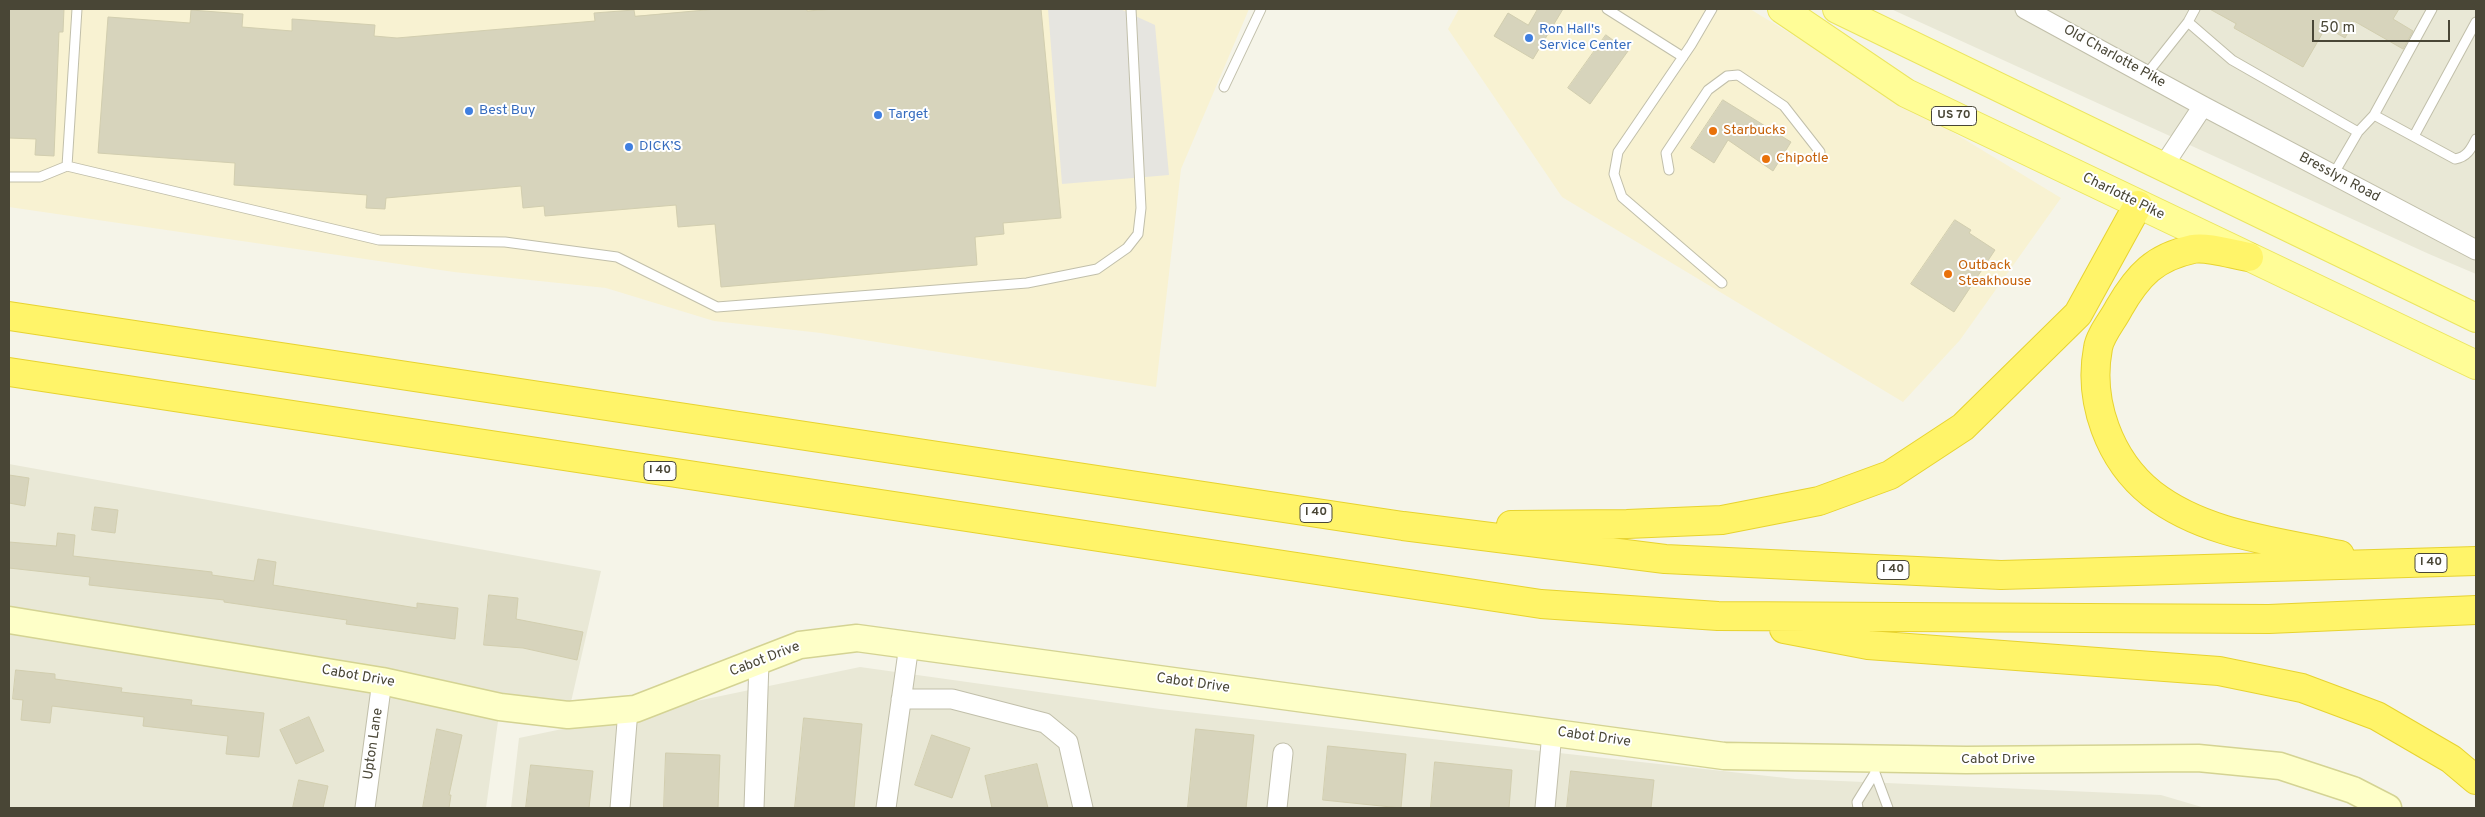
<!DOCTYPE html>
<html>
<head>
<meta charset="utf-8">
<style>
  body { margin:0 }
  #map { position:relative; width:2485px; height:817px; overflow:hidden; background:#f5f4e8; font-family:Overpass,sans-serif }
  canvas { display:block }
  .frame { position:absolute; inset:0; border:10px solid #494636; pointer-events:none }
  .scale { position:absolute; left:2312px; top:20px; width:138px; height:22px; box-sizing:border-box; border:2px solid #494636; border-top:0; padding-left:6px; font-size:15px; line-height:18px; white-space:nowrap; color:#494636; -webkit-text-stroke:4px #fff; paint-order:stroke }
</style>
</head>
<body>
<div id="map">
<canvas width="2485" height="817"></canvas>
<div class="frame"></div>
<div class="scale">50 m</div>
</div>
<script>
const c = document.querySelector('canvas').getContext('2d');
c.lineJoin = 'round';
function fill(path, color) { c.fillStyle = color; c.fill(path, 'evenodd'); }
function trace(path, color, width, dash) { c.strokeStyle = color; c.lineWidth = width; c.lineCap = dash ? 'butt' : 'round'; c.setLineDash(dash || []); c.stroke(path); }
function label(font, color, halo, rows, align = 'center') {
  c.font = font + ' Overpass,sans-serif'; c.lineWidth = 4; c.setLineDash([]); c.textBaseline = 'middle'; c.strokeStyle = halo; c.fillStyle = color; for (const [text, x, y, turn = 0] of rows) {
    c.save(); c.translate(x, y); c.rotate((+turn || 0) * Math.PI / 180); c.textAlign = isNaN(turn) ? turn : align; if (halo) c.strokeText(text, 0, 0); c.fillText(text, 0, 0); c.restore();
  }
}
fill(new Path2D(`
  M1891 9H2476V274L2429 254Z
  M9 464 601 571 568 715 500 707 486 808H9Z
  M860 667 1160 709 1795 779 2161 795 2205 808H511L519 738Z`), '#e9e8d6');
fill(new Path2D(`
  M9 9H1249L1181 169 1156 387 821 333 714 321 606 288 454 272 9 207Z
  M1459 9H1750L2061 198 1960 340 1903 402 1562 197 1448 29Z`), '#f8f2d2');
fill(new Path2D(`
  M1048 9H1120L1155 25 1169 175 1062 184Z`), '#e6e5e0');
const building = new Path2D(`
  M9 9H64L63 32H59L54 156 35 155 36 139 9 138Z
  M717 9H807V11L835 9H1041L1061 218 1003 223 1004 234 975 237 977 265 721 287 715 224 678 227 676 205 545 216 544 206 523 208 521 186 386 198 385 209 366 208 367 195 234 185 235 163 98 153 108 17 190 23 191 10 243 14 242 27 292 31V19L375 25 374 36 397 38 595 21 594 13 634 10 635 16Z
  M1538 9H1563L1533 59 1494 36 1508 13 1528 25Z
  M2210 9H2399L2393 19 2413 31 2403 49 2354 21 2345 38 2326 27 2303 67 2234 28 2236 24Z
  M1606 35 1628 51 1590 104 1568 88Z
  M1723 100 1791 142 1773 171 1728 140 1714 163 1691 148Z
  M1955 220 1971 230 1969 233 1995 250 1954 312 1911 284Z
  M9 475 29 478 25 506 9 503Z
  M95 507 118 510 115 533 92 530Z
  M58 533 75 535 73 556 212 572V575L254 581 258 559 276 562 273 585 417 608V603L458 608 455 639 346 624 347 620 224 602V600L89 585 90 577 9 568V542L56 546Z
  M489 595 518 598 516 619 583 632 577 660 523 648 484 645Z
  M16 670 55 674V679L122 688 121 692 192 700 191 705 264 713 259 757 226 754 228 736 143 726 144 717 52 706 50 723 21 720 23 700 13 699Z
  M309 717 324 751 296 764 280 730Z
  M804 718 862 724 854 808H795Z
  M437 729 462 735 449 795H451L449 808H423Z
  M1196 729 1254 735 1246 808H1188Z
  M932 735 970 748 952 798 915 785Z
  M1328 746 1406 754 1401 808 1323 800Z
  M666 753 720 755 718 808H664Z
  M1435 762 1512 770 1509 808H1431Z
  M1037 764 1048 808H992L985 776Z
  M531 765 593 771 589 808H526Z
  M1571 771 1654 780 1651 808H1567Z
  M299 780 328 786 323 808H293Z`);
fill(building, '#d7d4bc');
trace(building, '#d2ceaf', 1);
const lane = new Path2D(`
  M77 9 67 166 379 240 505 242 617 257 717 307 1027 283 1097 269 1127 248 1138 234 1141 208 1131 9
  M1607 9 1683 57
  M1712 9 1691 45 1618 152 1614 174 1622 197 1722 283
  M2188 22 2232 60 2358 132
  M2146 75 2188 22 2195 9
  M1224 87 1261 9
  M2374 115 2432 9
  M2414 136 2476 22
  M1669 170 1666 153 1708 90 1727 76 1738 75 1784 106 1820 152
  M2333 175 2358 132 2374 115 2455 159C2467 157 2471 149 2476 139
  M9 177H40L67 166
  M1874 760 1875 773 1888 808
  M1858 808 1857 802 1875 773`);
const street = new Path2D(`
  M2025 9 2203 106 2476 250
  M2162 168 2203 106
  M901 699H952L1045 723 1068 742 1083 808
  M365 808 382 681
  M620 808 628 710
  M754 808 759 662
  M886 808 909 645
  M1277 808 1283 753
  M1545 808 1552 733`);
const secondary = new Path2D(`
  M9 620 382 681 500 707 568 715 635 709 800 645 857 638 1724 756 1966 760 2198 758 2280 766 2353 790 2388 808`);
const primary = new Path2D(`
  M1782 9 1906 93 2476 365
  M1837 9 2476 318`);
const highway = new Path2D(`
  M2249 257C2235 255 2206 246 2193 249 2155 257 2138 275 2119 308 2113 320 2100 335 2098 348 2088 401 2109 460 2152 494 2205 535 2276 541 2340 555
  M9 316 1403 526 1665 559 2001 575 2476 561
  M9 372 1541 604 1718 616 2269 619 2476 610
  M1511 525 1627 524 1722 520 1819 501 1890 475 1963 427 2078 314 2138 205
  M1784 629 1868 645 2219 671 2302 688 2377 716 2451 759 2476 780`);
trace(lane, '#c1bfaa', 11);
trace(street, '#c1bfaa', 21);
trace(secondary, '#d4d393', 29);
trace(primary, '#ebe560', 30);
trace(highway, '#e7d330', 30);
trace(lane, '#fff', 9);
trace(street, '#fff', 19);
trace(secondary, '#feffc8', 26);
trace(primary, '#fffd97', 28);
trace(highway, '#fff469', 28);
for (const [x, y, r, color] of [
  [1529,38,5,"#3f7fe0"],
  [469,111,5,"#3f7fe0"],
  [878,115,5,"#3f7fe0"],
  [1713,131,5,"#e8710a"],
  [629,147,5,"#3f7fe0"],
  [1766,159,5,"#e8710a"],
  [1948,274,5,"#e8710a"]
]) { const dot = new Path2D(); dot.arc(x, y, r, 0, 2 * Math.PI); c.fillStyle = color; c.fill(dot); trace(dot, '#fff', 2); }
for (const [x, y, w] of [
  [1954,116,45],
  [660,471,32],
  [1316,513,32],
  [2431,563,32],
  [1893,570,32]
]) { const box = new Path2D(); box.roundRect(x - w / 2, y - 9.5, w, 19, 4); c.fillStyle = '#fff'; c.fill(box); trace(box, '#494636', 1); }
label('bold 12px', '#494636', null, [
  ["US 70",1954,116],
  ["I 40",660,471],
  ["I 40",1316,513],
  ["I 40",2431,563],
  ["I 40",1893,570]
]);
label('14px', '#366cbe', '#fff', [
  ["Ron Hall's",1539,30],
  ["Service Center",1539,46],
  ["Best Buy",479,111],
  ["Target",888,115],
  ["DICK’S",639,147]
], 'left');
label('14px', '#494636', '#fff', [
  ["Old Charlotte Pike",2114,57,29],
  ["Bresslyn Road",2339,178,28],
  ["Charlotte Pike",2123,197,26],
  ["Cabot Drive",765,660,-21],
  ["Cabot Drive",358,677,10],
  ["Cabot Drive",1193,684,8],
  ["Cabot Drive",1594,738,8],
  ["Upton Lane",374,744,-82],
  ["Cabot Drive",1998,760]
]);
label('14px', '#c56008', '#fff', [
  ["Starbucks",1723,131],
  ["Chipotle",1776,159],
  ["Outback",1958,266],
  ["Steakhouse",1958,282]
], 'left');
</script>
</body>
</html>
